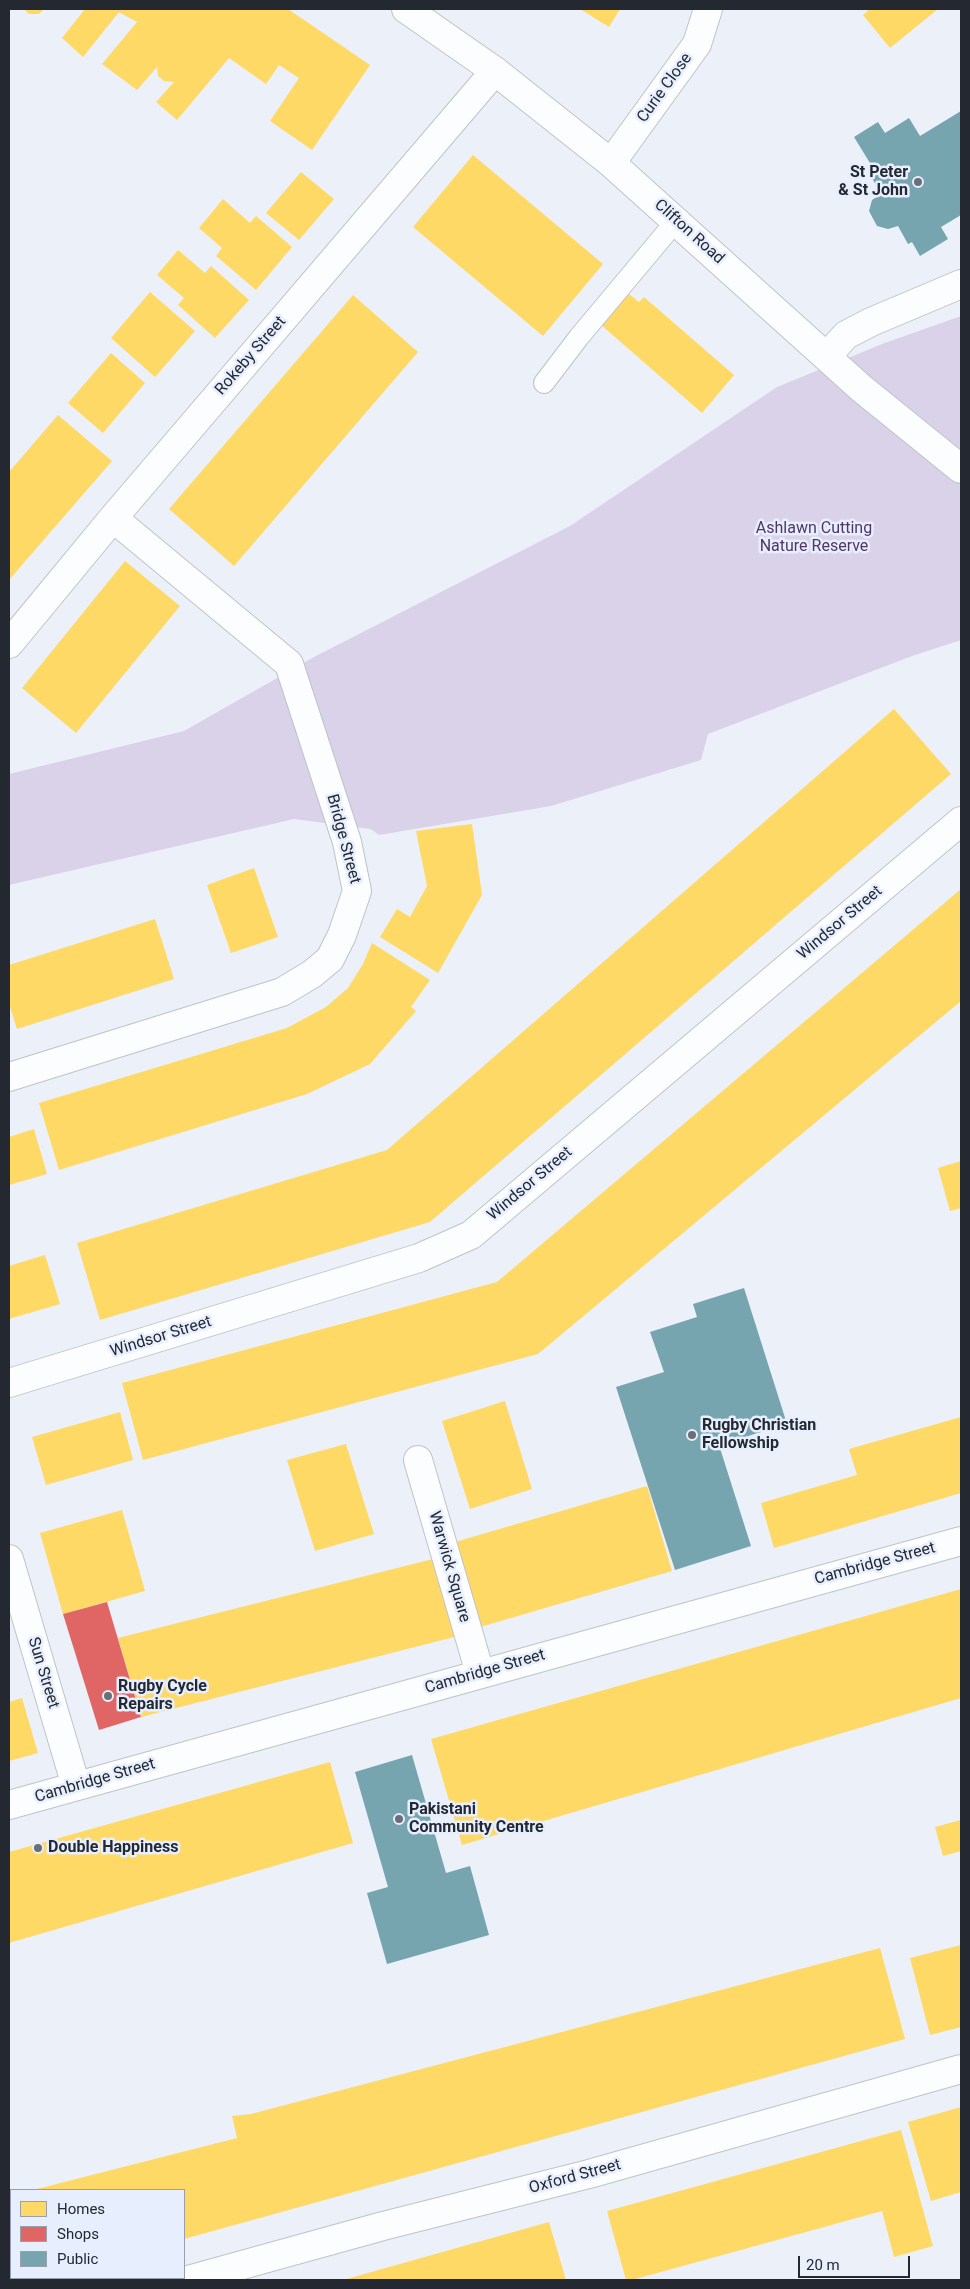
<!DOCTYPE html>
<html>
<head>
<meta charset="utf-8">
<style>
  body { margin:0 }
  #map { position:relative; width:970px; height:2289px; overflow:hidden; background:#ecf0f9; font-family:Roboto,sans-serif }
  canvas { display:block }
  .frame { position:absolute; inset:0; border:10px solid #232831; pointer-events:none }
  .legend { position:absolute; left:10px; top:2189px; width:175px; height:90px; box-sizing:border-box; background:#e7effe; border:1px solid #999fac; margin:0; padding:6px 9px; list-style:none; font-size:15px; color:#232831 }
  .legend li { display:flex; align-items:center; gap:10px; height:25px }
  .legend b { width:25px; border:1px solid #999fac }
  .scale { position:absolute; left:798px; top:2256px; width:112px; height:22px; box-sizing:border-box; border:2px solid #232831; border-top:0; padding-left:6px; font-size:15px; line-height:18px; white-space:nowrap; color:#232831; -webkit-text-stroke:4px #e7effe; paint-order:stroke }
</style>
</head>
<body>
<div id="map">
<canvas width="970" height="2289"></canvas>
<div class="frame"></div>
<ul class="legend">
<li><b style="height:14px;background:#ffd966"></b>Homes</li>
<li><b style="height:14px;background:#e06666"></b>Shops</li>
<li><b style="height:14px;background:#76a5af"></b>Public</li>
</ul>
<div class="scale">20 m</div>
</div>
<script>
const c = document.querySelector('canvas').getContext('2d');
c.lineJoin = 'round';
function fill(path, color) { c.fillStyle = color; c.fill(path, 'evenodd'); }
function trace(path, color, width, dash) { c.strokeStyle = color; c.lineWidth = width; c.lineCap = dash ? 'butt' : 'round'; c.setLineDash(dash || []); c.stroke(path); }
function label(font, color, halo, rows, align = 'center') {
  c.font = font + ' Roboto,sans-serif'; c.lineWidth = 5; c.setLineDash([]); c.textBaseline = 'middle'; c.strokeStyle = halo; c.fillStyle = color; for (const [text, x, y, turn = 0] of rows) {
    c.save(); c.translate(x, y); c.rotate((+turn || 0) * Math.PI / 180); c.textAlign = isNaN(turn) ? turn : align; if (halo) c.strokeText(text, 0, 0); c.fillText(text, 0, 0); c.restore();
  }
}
fill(new Path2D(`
  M961 316V640L912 656 708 734 701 760 551 806 379 835 371 829 294 819 9 885V774L184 731 314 657 570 526 777 387 882 344Z`), '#dad2e9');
fill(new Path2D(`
  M24 9H44L39 14H29Z
  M85 9H288L370 65 312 150 270 121 299 78 279 65 266 84 229 58 177 120 156 102 174 82 164 81 158 76 157 67 137 90 102 64 137 22 119 12 83 57 62 38Z
  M580 9H620L609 27Z
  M870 9H938L890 48 863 15Z
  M473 155 603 264 543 336 413 227Z
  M301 172 334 199 299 240 266 213Z
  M223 199 250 223 256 216 292 247 256 290 216 256 222 248 199 228Z
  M178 250 205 273 211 266 249 300 215 338 178 305 184 298 157 275Z
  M150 292 195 331 155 377 111 338Z
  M628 293 639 302 644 297 734 375 702 413 600 324Z
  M353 295 418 352 234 566 169 509Z
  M111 353 145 383 103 433 68 403Z
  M58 415 112 461 9 580V472Z
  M125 561 180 606 76 733 22 688Z
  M894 709 951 774 430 1222 100 1320 77 1243 387 1150Z
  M472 824 482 895 438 973 380 937 397 909 410 917 427 886 416 831Z
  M254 868 278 937 231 953 207 885Z
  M961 889V1001L538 1354 143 1460 122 1383 497 1282Z
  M155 919 174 979 17 1029 9 1004V965Z
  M372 943 430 980 411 1007 416 1011 370 1064 307 1094 59 1170 39 1103 287 1028 326 1007 348 988 363 964Z
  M34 1129 47 1174 9 1185V1137Z
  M961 1161V1208L950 1211 938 1168Z
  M45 1255 60 1304 9 1319V1266Z
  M505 1401 532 1489 470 1509 442 1421Z
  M120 1412 133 1460 46 1485 32 1437Z
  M961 1417V1493L774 1548 761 1503 857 1475 849 1449Z
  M346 1444 374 1534 315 1551 287 1460Z
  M647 1486 672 1571 480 1627 455 1542Z
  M122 1510 145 1591 63 1614 40 1533Z
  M437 1558 458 1636 141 1717 118 1638Z
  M961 1589V1698L462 1845 431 1739Z
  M22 1698 38 1753 9 1761V1702Z
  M330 1762 353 1843 9 1943V1852Z
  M961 1820V1851L943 1856 935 1827Z
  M961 1945V2027L930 2035 910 1958Z
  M880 1948 905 2039 184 2239V2190H33L237 2138 232 2116 251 2114Z
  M961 2107V2192L931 2201 908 2122Z
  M901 2130 933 2246 894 2257 882 2211 632 2280H626L607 2211Z
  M11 2195V2278H41L9 2280V2196Z
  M549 2222 566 2280H343Z`), '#ffd966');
fill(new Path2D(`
  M107 1602 141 1717 99 1730 63 1614Z`), '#e06666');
fill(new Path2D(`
  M961 111V215L941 227 948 239 920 256 912 242 908 244 898 226 888 229 877 226 869 211 872 200 881 194 868 171 873 168 854 137 878 122 885 133 909 118 920 136Z
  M744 1288 787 1424 719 1445 751 1546 675 1570 616 1387 664 1372 650 1332 697 1317 693 1304Z
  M412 1755 446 1873 470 1866 489 1935 387 1964 367 1893 388 1887 355 1772Z`), '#76a5af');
const lane = new Path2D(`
  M544 383 579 337 676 221`);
const street = new Path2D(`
  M611 163 697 44 708 9
  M827 356 846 335 871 322 961 284
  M9 644 113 518 495 71
  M9 1077 282 992 312 974 330 959 342 935 357 891 347 842 289 664 113 518
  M9 1383 419 1258 471 1235 961 821
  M418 1460 480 1673
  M9 1559 76 1786
  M9 1805 961 1541
  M188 2280 383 2226 589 2174 961 2069`);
const secondary = new Path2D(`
  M406 9 495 71 611 163 861 388 961 469`);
trace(lane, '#bec3cb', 22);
trace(street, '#bec3cb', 30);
trace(secondary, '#bec3cb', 30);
trace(lane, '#fcfdfe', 20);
trace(street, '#fcfdfe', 28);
trace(secondary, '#fcfdfe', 28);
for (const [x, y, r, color] of [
  [918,182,5,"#696e77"],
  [692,1435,5,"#696e77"],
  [108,1696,5,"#696e77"],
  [399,1819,5,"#696e77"],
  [38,1848,5,"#696e77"]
]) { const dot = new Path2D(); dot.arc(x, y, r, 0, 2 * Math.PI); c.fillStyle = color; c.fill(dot); trace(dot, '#e7effe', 2); }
label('16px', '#232831', '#e7effe', [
  ["Curie Close",665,88,-54],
  ["Clifton Road",689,232,42],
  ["Rokeby Street",251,356,-49],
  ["Bridge Street",343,839,75],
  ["Windsor Street",840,923,-40],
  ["Windsor Street",530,1184,-40],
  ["Windsor Street",161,1337,-17],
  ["Cambridge Street",875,1564,-15],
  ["Warwick Square",449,1567,74],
  ["Cambridge Street",485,1672,-16],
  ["Sun Street",43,1673,73],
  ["Cambridge Street",95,1781,-16],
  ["Oxford Street",575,2177,-15]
]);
label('bold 16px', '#232831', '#e7effe', [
  ["St Peter",908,173,"right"],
  ["& St John",908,191,"right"],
  ["Rugby Christian",702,1426],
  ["Fellowship",702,1444],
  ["Rugby Cycle",118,1687],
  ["Repairs",118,1705],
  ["Pakistani",409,1810],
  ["Community Centre",409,1828],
  ["Double Happiness",48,1848]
], 'left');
label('16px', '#513566', '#e7effe', [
  ["Ashlawn Cutting",814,529],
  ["Nature Reserve",814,547]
]);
</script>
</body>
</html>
